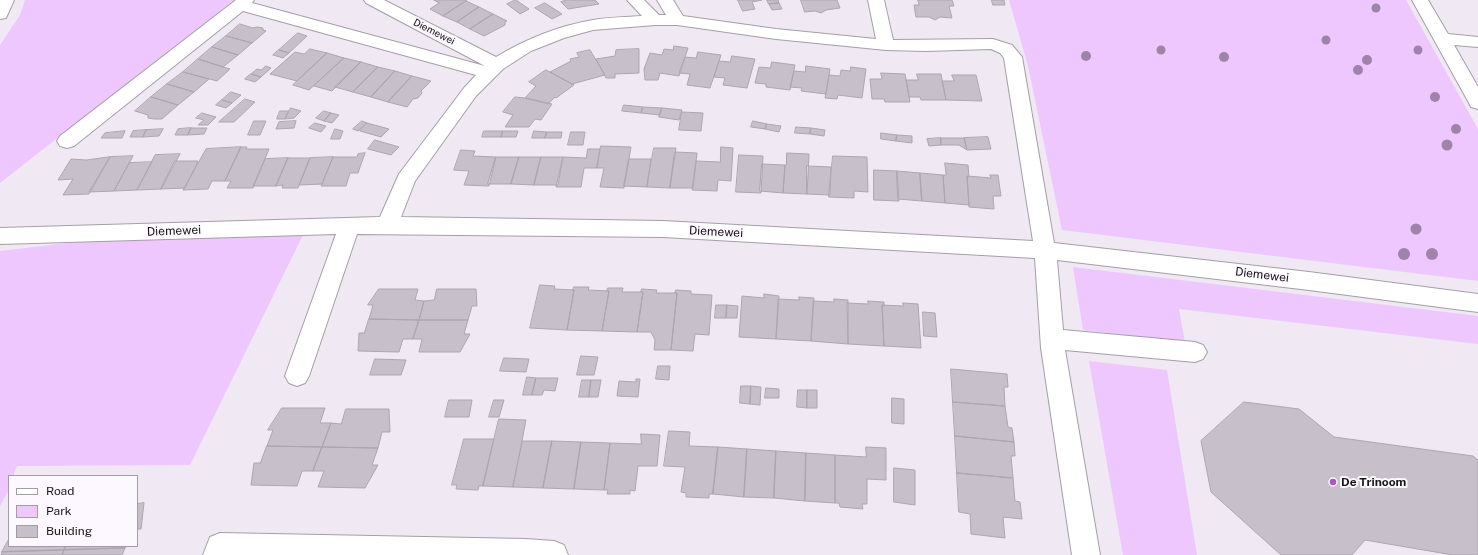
<!DOCTYPE html>
<html>
<head>
<meta charset="utf-8">
<style>
  body { margin:0 }
  #map { position:relative; width:1478px; height:555px; overflow:hidden; background:#f0e9f3; font-family:"Public Sans",sans-serif }
  canvas { display:block }
  .legend { position:absolute; left:8px; top:475px; width:130px; height:72px; box-sizing:border-box; background:#fdf7ff; border:1px solid #a19da3; margin:0; padding:5px 7px; list-style:none; font-size:12px; color:#181519 }
  .legend li { display:flex; align-items:center; gap:8px; height:20px }
  .legend b { width:20px; border:1px solid #a19da3 }
</style>
</head>
<body>
<div id="map">
<canvas width="1478" height="555"></canvas>
<ul class="legend">
<li><b style="height:5px;background:#fff"></b>Road</li>
<li><b style="height:11px;background:#edc7fd"></b>Park</li>
<li><b style="height:11px;background:#c7c0ca"></b>Building</li>
</ul>
</div>
<script>
const c = document.querySelector('canvas').getContext('2d');
c.lineJoin = 'round';
function fill(path, color) { c.fillStyle = color; c.fill(path, 'evenodd'); }
function trace(path, color, width, dash) { c.strokeStyle = color; c.lineWidth = width; c.lineCap = dash ? 'butt' : 'round'; c.setLineDash(dash || []); c.stroke(path); }
function label(font, color, halo, rows, align = 'center') {
  c.font = font + ' "Public Sans",sans-serif'; c.lineWidth = 4; c.setLineDash([]); c.textBaseline = 'middle'; c.strokeStyle = halo; c.fillStyle = color; for (const [text, x, y, turn = 0] of rows) {
    c.save(); c.translate(x, y); c.rotate((+turn || 0) * Math.PI / 180); c.textAlign = isNaN(turn) ? turn : align; if (halo) c.strokeText(text, 0, 0); c.fillText(text, 0, 0); c.restore();
  }
}
fill(new Path2D(`
  M25 0H234L0 183V45L20 15Z
  M1009 0H1406L1478 129V281L1062 230 1028 66Z
  M303 235 190 465 17 466 13 476H9V490L0 506V251L77 242 129 239Z
  M1073 267 1478 316V344L1179 309 1185 342 1083 330Z
  M1089 361 1167 370 1197 555H1123Z`), '#edc7fd');
const building = new Path2D(`
  M434 0H467L443 16 430 9 439 3Z
  M516 0 529 9 520 14 507 4Z
  M567 0H595L599 4 568 9 561 2Z
  M738 0H762L752 2 755 9 743 11Z
  M767 0H778L779 3 769 4Z
  M801 0H837L840 8 826 10 821 13 815 11 805 12Z
  M918 0H952L954 6H949L952 18 940 17 935 20 929 17H916L914 5H919Z
  M992 0H1004L1005 5H993Z
  M466 1 479 7 457 22 443 16Z
  M545 3 562 14 552 19 535 8Z
  M779 3 782 9 772 10 769 4Z
  M479 7 493 14 470 29 457 22Z
  M493 14 507 21 505 22V25L484 36 470 29Z
  M240 24 253 28 257 27 263 28V30L266 31 252 43 226 36Z
  M298 33 307 36 289 53 279 50Z
  M226 36 252 43 238 55 212 47Z
  M674 46 688 48 679 76 660 73 658 80H645L644 69 650 53 662 55 664 49 673 50Z
  M212 47 238 55 223 67 198 59Z
  M310 49 327 53 297 81 270 74 295 52 304 54Z
  M639 49V73L615 74V78H606L596 59 615 56 616 50Z
  M279 50 289 53 283 58 273 55Z
  M590 50 605 75 572 84 550 72 571 61 570 59 579 57 577 53Z
  M698 52 721 55 710 88 687 85 690 74 679 73 685 57 696 58Z
  M327 53 344 58 309 90 293 85Z
  M732 56 755 59 747 88 723 85 725 78 714 77 719 61 730 62Z
  M344 58 361 62 332 91 314 86Z
  M198 59 223 67 230 69 217 81 183 72Z
  M361 62 378 67 353 92 335 87Z
  M772 62 795 65 790 90 766 87V84L755 83 759 67 770 68Z
  M266 66 271 68 261 77 251 74 257 69 261 70Z
  M806 66 830 69 826 94 801 91 802 88 790 87 794 71 805 72Z
  M378 67 395 71 371 97 353 92Z
  M851 67 866 69 862 98 838 95 837 99 825 98 829 75 840 76 841 70 850 71Z
  M546 70 574 85 556 98 555 97 548 104 525 98 536 86 529 82Z
  M395 71 412 76 388 102 371 97Z
  M183 72 209 79 194 92 167 84Z
  M881 73 905 74 910 102H885L884 99H872L870 79H882Z
  M251 74 261 77 255 82 245 79Z
  M917 74H941L946 100H921L920 97H909L906 80H918Z
  M952 75H976L982 101 946 100 942 81H954Z
  M412 76 431 81 421 91 422 93 418 98 413 99 407 107 388 102Z
  M167 84 194 92 178 105 151 97Z
  M231 92 241 95 232 103 222 100Z
  M151 97 178 105 162 119H154L148 118V115L135 111Z
  M515 97 525 98 552 104 541 120 535 119 529 127H505L513 115 503 112Z
  M245 99 255 102 234 122H219Z
  M222 100 232 103 226 108 216 105Z
  M624 105 643 107 641 113 622 111Z
  M643 107 662 108 660 115 641 113Z
  M291 108 301 111 294 118 285 119Z
  M662 108 682 110 679 120 659 117Z
  M280 111H289L285 119H277Z
  M324 111 331 113 324 121 316 118Z
  M682 112 703 113 701 131 679 130Z
  M202 113 216 117 208 125H198L204 120 196 118Z
  M331 113 339 115 332 123 324 121Z
  M254 121H266L260 135H248Z
  M296 121 294 128 276 129 279 122Z
  M362 121 367 123 358 131 353 129Z
  M753 121 767 124 765 129 751 127Z
  M315 123 326 126 321 132 309 128Z
  M367 123 389 129 381 137 360 131Z
  M767 124 781 126 779 132 765 129Z
  M796 127 811 128 810 134 795 133Z
  M191 128 188 135H175L178 129Z
  M191 128H207L204 134 188 135Z
  M811 128 825 130 824 136 810 134Z
  M163 129 159 136 143 137 146 130Z
  M335 129 343 131 340 139H331Z
  M146 130 143 137H130L133 131Z
  M125 131 122 138H101L105 133Z
  M484 131H503L501 137H482Z
  M503 131H518L516 137H501Z
  M534 131 547 132 545 138H532Z
  M547 132H562L561 138H545Z
  M571 132H585L583 145H568Z
  M881 133 897 135 896 141 881 139Z
  M897 135 912 136V143L896 141Z
  M988 137 991 149 967 150 964 138Z
  M941 138V145L929 146 927 139Z
  M941 138H964L967 150 959 145H941Z
  M375 140 399 147 391 155 368 149Z
  M601 146 631 147 624 188 600 187 604 168H597Z
  M241 147 225 181H212L208 189 183 190 206 149Z
  M241 147H247L246 149H269L253 188H227L231 181H225Z
  M721 147 733 148 731 181 718 180 717 191 692 190 696 161 720 162Z
  M654 148H676L670 188 647 187Z
  M588 149H600L597 168H584L581 187H556L563 157 586 158Z
  M461 150 475 151 473 156 496 157 489 186 464 185 469 171 454 170Z
  M675 152 697 153 693 188H670Z
  M365 153 358 173H350L346 186H321L333 157H357L358 154Z
  M787 153 809 154 807 194 783 193 785 165H786Z
  M180 154 161 189 137 190 155 155Z
  M739 155 763 156 761 193 736 192Z
  M133 156 114 191 89 192 110 157Z
  M833 156 867 157 868 192 854 191V198L829 197Z
  M110 157 89 194 63 195 73 179 58 180 71 159 86 160Z
  M333 157 322 184 299 185 310 158Z
  M496 157H519L511 184H488Z
  M519 157H541L534 185 511 184Z
  M541 157H563L558 185H534Z
  M288 158H310L298 188H282L283 185 276 186Z
  M288 158 276 186H253L265 159Z
  M629 159H651L647 187 624 186Z
  M175 161H198L185 188 161 189Z
  M152 162 137 190 114 191 129 163Z
  M945 163 968 165 969 177 967 176 969 205 945 203 943 175H946Z
  M762 164 785 165 783 193 760 191Z
  M807 166 831 167 830 195 807 194Z
  M874 170 897 171 899 201 874 200Z
  M897 171 920 173 922 201 898 199Z
  M920 173 943 175 945 203 922 201Z
  M990 175H998L1001 196H993L994 209 969 207 967 176 991 178Z
  M540 285 555 286 554 289 574 290 567 330 530 328Z
  M574 287H589L588 290 609 291 602 331 567 330 574 290H573Z
  M608 288H623L622 292H643L637 332 602 331 609 291H607Z
  M379 289H418L415 300 424 301 419 320 369 319 373 305H368Z
  M437 289H476L477 306H472L468 320H419L424 301 434 300Z
  M642 289 657 290 656 293H677L671 350H654L655 340 651 332H637L643 292H641Z
  M676 290 691 291V294L712 295 709 335 695 334 693 351 671 350 677 293H675Z
  M764 294 779 296 776 339 739 337 742 296 764 298Z
  M799 297 814 298 811 341 776 339 778 299 799 300Z
  M834 299 848 300V344L811 341 813 301 834 302Z
  M868 301 884 302V306L882 305 884 346 848 344 847 303 868 304Z
  M903 303 918 304 921 348 884 346 882 305 903 306Z
  M716 305H727L726 318H715Z
  M727 305 738 306 737 318H726Z
  M923 312 935 313 937 337 924 336Z
  M369 319 419 320 413 339H403L399 352 358 351 359 333H364Z
  M419 320H468L464 334H470L460 352H419L422 339H413Z
  M581 356 598 357 594 375H577Z
  M504 358 529 359 526 372 500 371Z
  M375 359 406 360 401 375H370Z
  M658 366H670L669 380 656 379Z
  M951 369 1007 374 1008 387H1004L1005 406 953 402Z
  M527 377 536 378 532 395H523Z
  M536 378H558L555 391 544 390 542 395H532Z
  M636 379H640L638 397 617 396 619 381 636 382Z
  M582 380H591L589 397H579Z
  M591 380H601L598 397H589Z
  M741 386H751L750 404 740 403Z
  M751 386 761 387 760 405 750 404Z
  M766 388 779 389V398H765Z
  M798 390H807V408L797 407Z
  M807 390H817V408H807Z
  M892 398 904 399V424L892 423Z
  M449 400H472L469 417H445Z
  M494 400H504L499 417H489Z
  M953 402 1005 406 1008 427 1012 428 1014 442 955 436Z
  M1244 402 1299 409 1334 437 1473 456 1478 460V555H1453L1365 540 1352 555H1281L1211 492 1201 441Z
  M282 408H325L320 423H331L322 447 267 446 273 430H268Z
  M346 409H389L390 432H382L378 448 322 447 331 423 341 424Z
  M499 419 526 420 513 487 483 486Z
  M669 431 690 432 689 446 718 447 713 494H709V498L686 497V493L681 492 685 467 664 466Z
  M641 434 660 435 657 466H638L635 491 630 490V494H607L608 490H604L610 443 641 444Z
  M955 436 1014 442 1015 456H1011L1013 478 957 473Z
  M464 439H494L483 486H479L478 490 456 489 457 485H452Z
  M523 441H552L543 488 513 487Z
  M552 441 581 442 574 489 543 488Z
  M581 442 610 443 604 490 574 489Z
  M267 446 322 447 313 471H302L297 486 251 485 254 463H260Z
  M322 447 378 448 372 465H378L365 488 318 487 324 471H313Z
  M718 447 747 449 744 497 713 494Z
  M866 447 886 448V480L867 479V504H862L863 509 840 507 839 503H835V455L866 457Z
  M747 449 776 451 774 498 744 497Z
  M776 451 806 453 805 501 774 498Z
  M806 453 835 455V503L805 501Z
  M894 468 915 470V505L894 502Z
  M957 473 1013 478 1015 501 1020 502 1022 519 1003 517 1005 538 971 534 970 514 959 512Z
  M144 503 141 529H137V504Z
  M9 539V546H66L64 550 2 552Z
  M66 546H126L125 548 64 550Z
  M125 548 122 555H62L64 550Z
  M64 550 62 555H1L2 552Z`);
fill(building, '#c7c0ca');
trace(building, '#ada6b0', 1);
const minor = new Path2D(`
  M0 0H14L6 18 0 19Z
  M236 0H254L252 3 485 66 366 3 364 0H384L496 57C526 39 558 26 593 20 609 17 626 17 642 16L627 0H644L659 15H666L657 0H673L683 16 776 29 876 39 868 0H884L893 40 993 39 1012 45 1022 57 1054 243 1309 272 1478 294V312L1309 290 1057 260 1063 330 1195 342 1203 345 1207 352 1203 359 1195 362 1065 350 1100 555H1072L1041 348 1035 258 663 237 357 234 309 376 305 383 297 386 289 383 285 376 336 234 0 244V228L380 217 399 174 464 88 476 75 243 11 74 146 67 148 60 146 57 141 60 136ZM655 25H677L776 39 886 50 926 51 991 49 1000 53 1004 58 1033 241 663 221 401 217 415 181 476 96 503 69 531 51 564 38 593 30Z
  M1412 0H1428L1448 34 1478 37V47L1454 45 1478 87V109L1471 107 1469 103Z
  M220 533 526 539 554 541 564 545 568 555H203L210 537Z`);
trace(minor, '#a59ea8', 2);
fill(minor, '#fff');
c.fillStyle = '#9f83aa';
for (const [x, y, r] of [
  [1376,8,4.5],
  [1326,40,4.5],
  [1161,50,4.5],
  [1418,50,4.5],
  [1086,56,5],
  [1224,57,5],
  [1367,60,5],
  [1358,70,5],
  [1435,97,5],
  [1456,129,5],
  [1447,145,5.5],
  [1416,229,5.5],
  [1404,254,6],
  [1432,254,6]
]) { c.beginPath(); c.arc(x, y, r, 0, 2 * Math.PI); c.fill(); }
for (const [x, y, r, color] of [
  [1333,482,4,"#a857c7"]
]) { const dot = new Path2D(); dot.arc(x, y, r, 0, 2 * Math.PI); c.fillStyle = color; c.fill(dot); trace(dot, '#fdf7ff', 1.5); }
label('10px', '#181519', '#fdf7ff', [
  ["Diemewei",434,32,27]
]);
label('12px', '#181519', '#fdf7ff', [
  ["Diemewei",174,231,-2],
  ["Diemewei",716,232,3],
  ["Diemewei",1262,275,7]
]);
label('bold 12px', '#181519', '#fdf7ff', [
  ["De Trinoom",1341,482]
], 'left');
</script>
</body>
</html>
